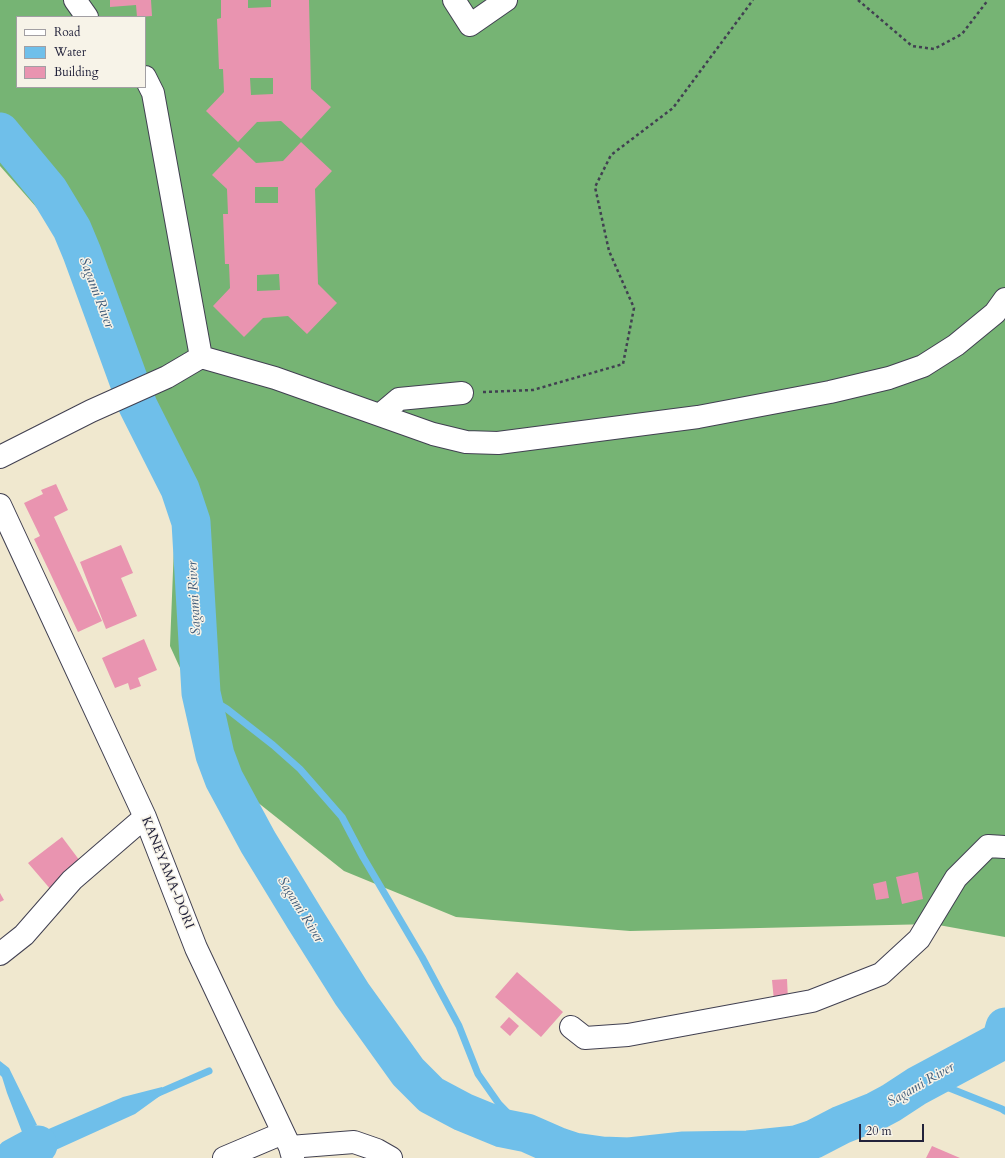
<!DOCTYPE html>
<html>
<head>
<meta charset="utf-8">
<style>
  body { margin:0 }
  #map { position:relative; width:1005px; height:1158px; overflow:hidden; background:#f0e8cf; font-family:Cardo,serif }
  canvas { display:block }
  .legend { position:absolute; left:16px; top:16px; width:130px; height:72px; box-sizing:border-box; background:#f7f3e8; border:1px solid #a29fa3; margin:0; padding:5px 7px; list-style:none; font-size:12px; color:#22223b }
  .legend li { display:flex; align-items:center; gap:8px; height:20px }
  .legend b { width:20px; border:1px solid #a29fa3 }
  .scale { position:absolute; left:859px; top:1124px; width:65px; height:18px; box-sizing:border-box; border:2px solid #22223b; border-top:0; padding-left:5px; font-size:12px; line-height:14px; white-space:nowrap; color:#22223b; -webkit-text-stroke:3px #f7f3e8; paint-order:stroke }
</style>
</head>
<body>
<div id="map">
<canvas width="1005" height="1158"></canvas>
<ul class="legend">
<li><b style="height:5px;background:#fff"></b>Road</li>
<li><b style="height:11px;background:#6fbfea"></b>Water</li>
<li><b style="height:11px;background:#e994b0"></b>Building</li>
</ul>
<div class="scale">20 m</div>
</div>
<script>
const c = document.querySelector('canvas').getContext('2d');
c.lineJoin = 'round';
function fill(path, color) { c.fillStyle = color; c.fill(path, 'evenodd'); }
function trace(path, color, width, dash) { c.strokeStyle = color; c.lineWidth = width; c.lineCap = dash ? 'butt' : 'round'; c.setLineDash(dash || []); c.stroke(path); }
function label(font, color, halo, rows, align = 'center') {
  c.font = font + ' Cardo,serif'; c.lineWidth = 3; c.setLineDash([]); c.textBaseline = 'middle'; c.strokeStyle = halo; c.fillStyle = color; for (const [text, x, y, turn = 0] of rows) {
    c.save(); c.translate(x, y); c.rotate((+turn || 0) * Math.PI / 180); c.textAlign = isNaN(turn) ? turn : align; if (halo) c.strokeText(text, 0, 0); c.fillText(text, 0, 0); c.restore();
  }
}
fill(new Path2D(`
  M0 0H1005V937L933 924 630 931 456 917 344 871 232 782 170 646 177 471 96 275 0 166ZM17 17H145V87H17Z`), '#76b474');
fill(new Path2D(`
  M0 1061 9 1068 37 1125 33 1127 37 1134 123 1097 162 1087 164 1093 135 1114 49 1153H32L24 1156 21 1149 31 1144 27 1132H22L7 1093 2 1077 0 1075Z`), '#6fbfea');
trace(new Path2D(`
  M201 693 227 709 273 745 300 769 342 817 363 857 422 957 459 1026 478 1074 499 1104 527 1133
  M929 1080 1002 1109 1005 1111
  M156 1094 209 1071`), '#6fbfea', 7);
trace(new Path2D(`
  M0 132 49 191 72 229 82 253 138 406 180 489 191 522 201 693 215 755 224 779 258 842 305 919 352 994 408 1072 431 1095 463 1112 502 1128 527 1133 559 1147 574 1152 602 1156 629 1157 684 1151 748 1150 796 1145 814 1139 841 1125 876 1111 891 1103 917 1086 1001 1041 1005 1027
  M14 1158 38 1145`), '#6fbfea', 39);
fill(new Path2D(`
  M110 0H151L152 16 137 17 136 5 110 7Z
  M221 0H248V8L271 7V0H309L311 89 331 107 301 139 281 121 257 122 238 142 206 111 224 92 223 69H219L217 19 221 18ZM250 78H273V94L251 95Z
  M301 142 332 171 315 189 318 284 337 303 307 334 288 316 263 318 244 337 213 306 230 288 229 264H225L223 214H228L227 189 212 175 239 147 256 163 283 161ZM255 187H278V203H255ZM279 274 280 290 257 291V275Z
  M56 484 68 510 54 517 102 621 78 632 34 539 40 536 24 503 43 494 41 490Z
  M121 545 133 573 121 578 137 616 106 629 80 562Z
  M144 639 157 670 138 678 141 686 130 690 128 683 115 688 102 658Z
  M62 837 80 861 52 891 28 863Z
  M918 872 923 899 902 904 896 877Z
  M886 881 889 898 876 900 873 884Z
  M0 893 4 900 0 902Z
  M517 972 563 1012 541 1037 495 997Z
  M787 979 788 1000 774 1001 772 980Z
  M509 1017 519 1026 510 1036 500 1027Z
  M932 1146 960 1158H926Z`), '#e994b0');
const minor = new Path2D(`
  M75 0 87 17
  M454 0 470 25 506 0
  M145 77 153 93 201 357
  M380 415 399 399 462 393
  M0 457 91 411 167 377 201 357 275 378 433 434 466 442 498 443 698 417 830 392 889 378 923 366 956 345 995 313 1005 299
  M0 505 145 817 196 948 290 1147 293 1158
  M0 954 24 935 72 880 145 817
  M571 1027 585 1038 628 1035 812 1001 881 974 919 939 956 878 988 846 1005 847
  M290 1147 354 1142 377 1150 391 1158
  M224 1158 283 1133`);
trace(minor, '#414051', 24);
trace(new Path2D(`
  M858 0 912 46 934 49 962 34 988 0
  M483 392 533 390 623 364 634 308 609 251 595 187 611 155 673 108 753 0`), '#414051', 2.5, [3, 3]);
trace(minor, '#fff', 22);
label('13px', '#22223b', '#f7f3e8', [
  ["KANEYAMA-DORI",167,873,68]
]);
label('italic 14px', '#3d5978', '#f7f3e8', [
  ["Sagami River",96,293,69],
  ["Sagami River",195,598,-93],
  ["Sagami River",300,910,58],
  ["Sagami River",921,1085,-30]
]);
</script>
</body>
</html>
